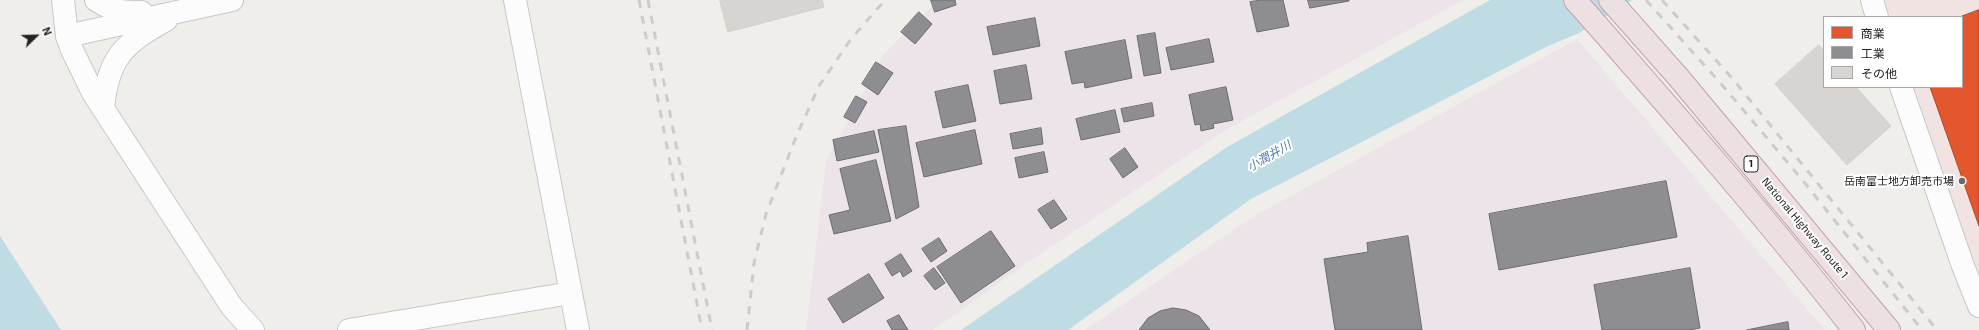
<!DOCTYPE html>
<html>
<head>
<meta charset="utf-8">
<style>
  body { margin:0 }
  #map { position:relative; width:1979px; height:330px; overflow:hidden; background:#f0eeeb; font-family:"Exo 2","Noto Sans JP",sans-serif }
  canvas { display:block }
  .legend { position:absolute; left:1823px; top:16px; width:140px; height:72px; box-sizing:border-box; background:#fff; border:1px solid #a7a7a7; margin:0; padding:5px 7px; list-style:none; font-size:12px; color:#222 }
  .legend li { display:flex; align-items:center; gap:8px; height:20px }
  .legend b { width:20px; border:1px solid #a7a7a7 }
  .north { position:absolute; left:16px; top:16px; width:40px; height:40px; -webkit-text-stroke:3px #fff; paint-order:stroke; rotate:67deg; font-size:11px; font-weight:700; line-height:16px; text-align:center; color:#222 }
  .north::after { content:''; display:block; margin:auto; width:14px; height:18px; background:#222; clip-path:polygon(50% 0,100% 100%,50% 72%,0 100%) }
</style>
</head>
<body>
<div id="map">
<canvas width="1979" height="330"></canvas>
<ul class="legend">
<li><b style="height:11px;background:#e4572e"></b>商業</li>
<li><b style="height:11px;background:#8d8d92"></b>工業</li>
<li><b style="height:11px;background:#d7d4d2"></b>その他</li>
</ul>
<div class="north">N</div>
</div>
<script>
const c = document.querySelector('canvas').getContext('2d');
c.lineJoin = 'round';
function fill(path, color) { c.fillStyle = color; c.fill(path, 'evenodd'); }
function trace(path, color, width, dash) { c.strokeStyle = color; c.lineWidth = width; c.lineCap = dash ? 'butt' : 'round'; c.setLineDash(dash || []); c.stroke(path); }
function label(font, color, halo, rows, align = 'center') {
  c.font = font + ' "Exo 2","Noto Sans JP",sans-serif'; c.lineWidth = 4; c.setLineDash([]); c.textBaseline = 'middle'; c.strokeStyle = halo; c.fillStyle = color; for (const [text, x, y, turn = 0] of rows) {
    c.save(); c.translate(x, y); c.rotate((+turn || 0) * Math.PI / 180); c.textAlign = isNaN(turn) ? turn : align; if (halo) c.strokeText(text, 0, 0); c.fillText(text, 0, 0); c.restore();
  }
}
fill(new Path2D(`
  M1884 0H1979V277L1914 87H1962V17H1890Z`), '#f1e3e1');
fill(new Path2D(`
  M938 0H1463L1224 131 1024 265 933 330H806L826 161 884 54Z
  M1577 39 1825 330H1085L1254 216Z`), '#ede4e9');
fill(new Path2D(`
  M1490 0H1632L1579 33 1548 46 1251 199 1068 330H961L1227 147Z
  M0 236 61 330H0Z`), '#bfdbe3');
const shops = new Path2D(`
  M1979 10V226L1930 87H1962V17H1960Z`);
fill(shops, '#e4572e');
trace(shops, '#aa472a', 1);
const industry = new Path2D(`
  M931 0H955L956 5 935 12Z
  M1261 0H1283L1289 26 1257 32 1250 2Z
  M1308 0H1349V1L1310 8Z
  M919 12 932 24 915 44 901 32Z
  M1035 18 1040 46 993 55 987 27Z
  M1155 33 1161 73 1144 76 1137 36Z
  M1209 39 1214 62 1171 70 1166 48Z
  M1125 40 1132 78 1085 88 1084 82 1072 84 1065 52Z
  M876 62 893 73 878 95 862 84Z
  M1026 65 1032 99 1000 104 994 71Z
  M968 85 976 121 943 128 935 92Z
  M1226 87 1233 120 1213 124 1214 128 1201 131 1200 124 1195 125 1189 95Z
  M856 96 867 102 855 123 844 117Z
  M1152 103 1154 116 1124 122 1121 109Z
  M1115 110 1120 132 1081 140 1076 119Z
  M906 126 919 207 896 219 878 130Z
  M1041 128 1043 144 1013 149 1010 134Z
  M975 130 982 164 924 177 916 143Z
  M874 131 879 152 837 161 833 140Z
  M1125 148 1138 167 1123 178 1110 159Z
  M1044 152 1048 172 1019 178 1015 158Z
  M876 160 891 221 834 234 829 215 850 210 840 169Z
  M1666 181 1677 237 1499 270 1489 214Z
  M1054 200 1067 219 1051 229 1038 210Z
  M991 231 1015 266 961 303 937 267Z
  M1408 236 1422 330H1335L1324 259 1368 252 1367 243Z
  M939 238 947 251 931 262 922 249Z
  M901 254 912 271 903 277 900 271 892 276 885 264Z
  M934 268 945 283 935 290 924 276Z
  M1690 268 1700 328 1690 330H1602L1594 285Z
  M869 274 884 298 843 323 828 299Z
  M1173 308 1186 310 1199 316 1210 330H1139L1148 318 1160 311Z
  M899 315 908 330H892L887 321Z
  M1788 322 1789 330H1747Z`);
fill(industry, '#8d8d92');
trace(industry, '#6d6d70', 1);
const building = new Path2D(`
  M720 0H822L824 7 728 32Z
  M1819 45 1824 51V87H1856L1891 126 1847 165 1775 84Z`);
fill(building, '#d7d4d2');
trace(building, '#d3d0cc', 1);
const minor = new Path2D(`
  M63 0 67 36 72 50 93 93 232 307 253 330
  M96 0C112 10 121 13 141 12
  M515 0 578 330
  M1872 0 1877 17
  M67 36 232 0
  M1901 87 1963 266 1979 306
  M103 108C108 58 123 44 166 20
  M349 330 571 293`);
const highway = new Path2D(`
  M1575 0C1670 108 1765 216 1854 330
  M1610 0 1679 78 1889 330`);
trace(minor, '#c9c8c7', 24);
trace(highway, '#c5a2ac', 24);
trace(minor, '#fdfcfc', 22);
trace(highway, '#ece0e2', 22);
trace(new Path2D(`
  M639 0 702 330
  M648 0 712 330
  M1646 0 1723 86 1804 182 1922 330
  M1662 0 1732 78 1937 330
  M747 330 754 263 766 214 796 137 819 86 851 39 885 0`), '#ccc', 3, [8, 8]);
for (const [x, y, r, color] of [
  [1962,181,4,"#6a6968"]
]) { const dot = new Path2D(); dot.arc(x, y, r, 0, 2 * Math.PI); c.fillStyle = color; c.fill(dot); trace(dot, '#fff', 1.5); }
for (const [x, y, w] of [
  [1751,164,14]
]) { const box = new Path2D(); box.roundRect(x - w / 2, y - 8, w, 16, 3); c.fillStyle = '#fff'; c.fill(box); trace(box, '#222', 1); }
label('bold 10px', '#222', null, [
  ["1",1751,164]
]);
label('11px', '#222', '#fff', [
  ["岳南富士地方卸売市場",1954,181]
], 'right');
label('11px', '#222', '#fff', [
  ["National Highway Route 1",1805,228,50]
]);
label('italic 12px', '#4a7aab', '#fff', [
  ["小潤井川",1269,156,-30]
]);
</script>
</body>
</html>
